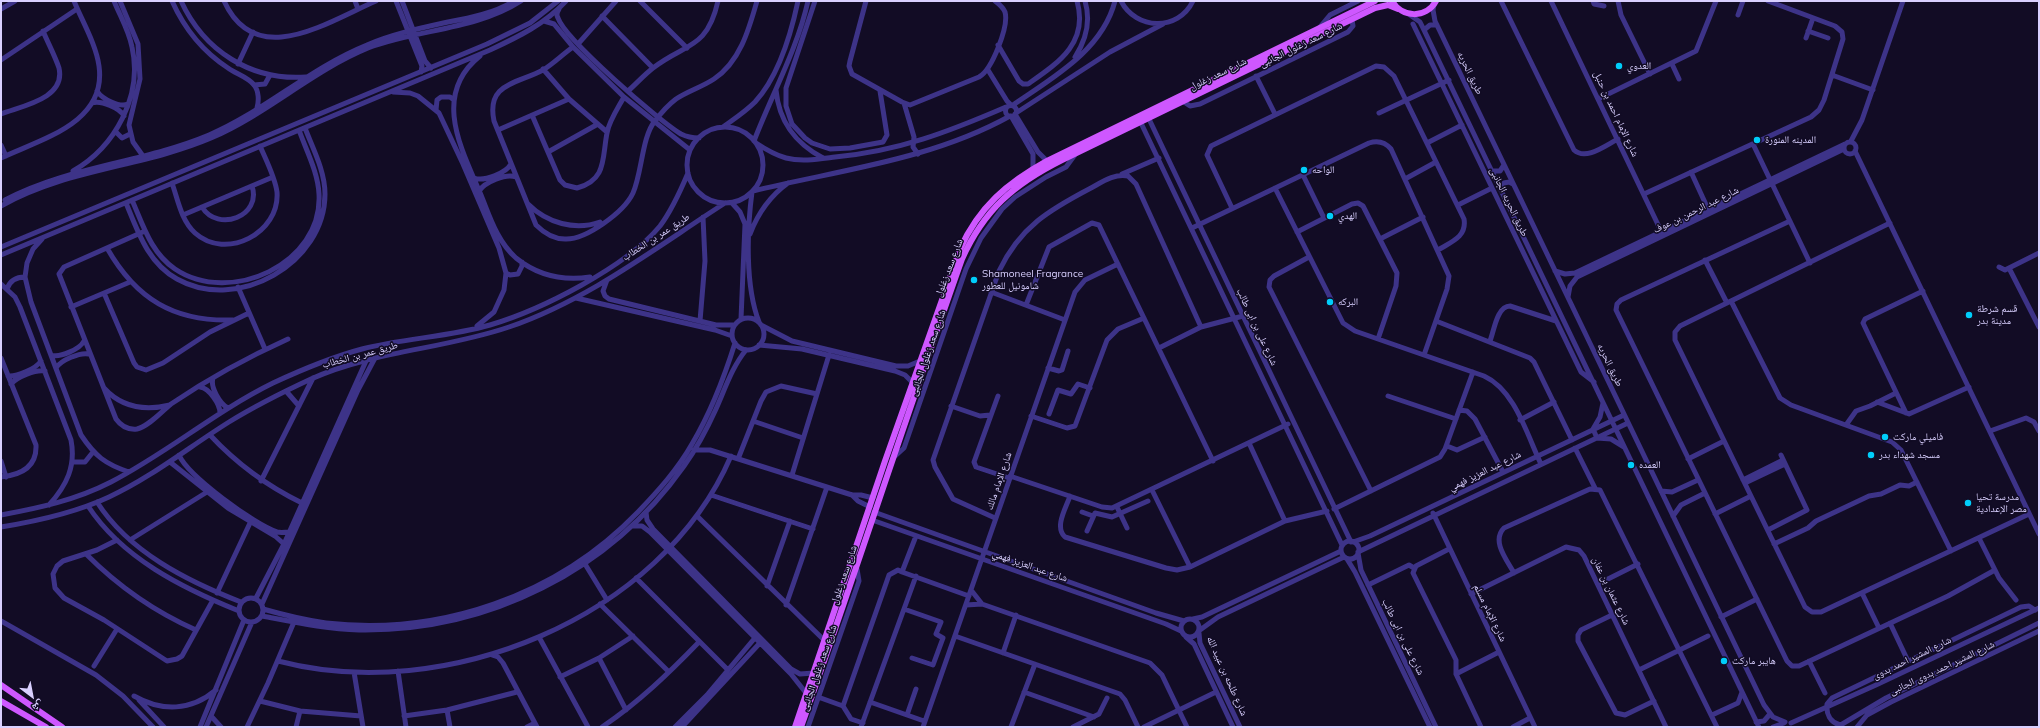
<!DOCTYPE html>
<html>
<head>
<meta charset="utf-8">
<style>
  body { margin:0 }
  #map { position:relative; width:2040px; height:728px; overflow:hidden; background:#120c25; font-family:Mulish,"Noto Naskh Arabic",sans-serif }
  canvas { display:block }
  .frame { position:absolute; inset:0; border:2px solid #d9d0ff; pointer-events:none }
  .north { position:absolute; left:12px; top:676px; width:40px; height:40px; -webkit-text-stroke:3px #120c25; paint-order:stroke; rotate:148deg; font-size:11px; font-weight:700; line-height:16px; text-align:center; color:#d9d0ff }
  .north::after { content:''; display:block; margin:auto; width:14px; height:18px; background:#d9d0ff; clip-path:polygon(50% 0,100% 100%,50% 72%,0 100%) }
</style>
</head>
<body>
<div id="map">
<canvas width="2040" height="728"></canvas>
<div class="frame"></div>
<div class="north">ش</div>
</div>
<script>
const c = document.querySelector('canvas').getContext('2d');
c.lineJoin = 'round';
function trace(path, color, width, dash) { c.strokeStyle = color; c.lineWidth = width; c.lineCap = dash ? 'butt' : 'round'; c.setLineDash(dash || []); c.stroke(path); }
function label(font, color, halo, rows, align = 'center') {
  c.font = font + ' Mulish,"Noto Naskh Arabic",sans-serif'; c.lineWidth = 3; c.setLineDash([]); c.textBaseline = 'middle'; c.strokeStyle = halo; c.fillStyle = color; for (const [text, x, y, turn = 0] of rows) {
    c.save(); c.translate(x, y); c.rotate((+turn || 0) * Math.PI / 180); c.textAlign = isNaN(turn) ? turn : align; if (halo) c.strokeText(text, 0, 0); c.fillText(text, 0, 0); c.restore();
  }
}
trace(new Path2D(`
  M120 1 138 44 140 79 129 125 133 142 143 156
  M172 1C185 30 202 51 228 68 236 74 248 77 254 85 259 91 259 101 257 108
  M181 1C204 51 251 81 306 77
  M224 1C256 71 327 22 376 1
  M355 1 358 9
  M396 1 422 66 421 72
  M402 1 425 61 431 68
  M640 1 687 48
  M815 1 786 88V106L792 124 805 138 812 143 830 149 850 148 883 142 887 135 880 91
  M866 1 850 61 849 66 852 74 902 102 910 105 979 77C992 70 1009 26 1005 12 1003 7 999 4 995 1
  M1121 1C1136 30 1178 32 1193 1
  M1501 1 1574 150C1586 161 1606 145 1618 139
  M1551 1 1662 233
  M1593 1 1594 4 1604 6
  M1618 1 1621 15 1650 74
  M1434 5 1433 10 1435 21 1764 705 1773 717 1785 722
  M1 9 15 1
  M559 9C557 12 556 15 558 18 565 39 659 121 681 134 687 137 693 138 699 138
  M1410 15 1420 22 1423 28 1759 727
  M1738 15 1743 1
  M602 16 653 68
  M544 21 554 24 573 47 624 97 690 150
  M1413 24 1581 372 1594 382
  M1320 27 1330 15 1358 1
  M1424 30 1430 25H1437
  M1808 31 1828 38
  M1806 38 1813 18
  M578 44 616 1
  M998 45 1019 81 1023 84H1028C1058 63 1089 43 1077 1
  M573 47C563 54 553 64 543 70 517 84 486 83 494 121L536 225C544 233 553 239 565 239 586 240 624 212 633 193 642 173 642 136 655 121 661 113 668 105 676 99 688 91 702 87 714 79 740 62 749 29 757 1
  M480 56C431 95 462 150 481 195 490 217 497 241 516 258 537 275 563 281 590 277
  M1075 57C1086 40 1091 21 1085 1
  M1 60 77 9
  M238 64 253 32
  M1672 64 1679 79
  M543 69 569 99 607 132
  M988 70 1007 101 1011 105
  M1832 75 1873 90
  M1256 76 1275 114
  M254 85 265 84 270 75
  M776 90C779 122 795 143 823 158
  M97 91C102 99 120 108 128 104
  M628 91C636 84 644 75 653 68 685 43 707 50 718 1
  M393 92 410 93 418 96 439 113 463 164 499 248 506 273 504 290 494 312 477 326
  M1598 99 1696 51 1716 1
  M1184 102 1190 106 1200 104 1348 32 1353 26 1352 20
  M92 103C101 100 120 108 124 116
  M904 103 914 137 913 147 918 154
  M1013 105C1052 78 1102 51 1115 1
  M1005.5 111a5.5 5.5 0 1 1 11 0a5.5 5.5 0 1 1-11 0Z
  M436 110 437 100 441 97H450L454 100
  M1016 113 1110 52 1163 24
  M1379 113 1449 80
  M1 114C21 106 66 99 59 68 55 56 48 43 43 31
  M1015 114 1038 152 1047 161
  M532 115 560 180 565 185 577 188C607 180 602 158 607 133 609 121 618 108 624 97
  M1011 116 1033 154V168
  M1149 119 1351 542
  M1141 123 1342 545
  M723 127C734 119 745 112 755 102 778 77 791 34 798 1
  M687 165a38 38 0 1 1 76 0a38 38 0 1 1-76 0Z
  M498 130 569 99
  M116 132 122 138 130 134
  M754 141C772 94 797 50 808 1
  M1851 141 1862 120 1903 1
  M1844 148a6 6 0 1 1 12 0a6 6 0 1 1-12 0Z
  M756 143C765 149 775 155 786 158 802 162 819 159 835 157 899 151 948 132 1006 107
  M1427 143 1462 125
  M1753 144 1810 263
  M1 145 6 156
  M1855 151 2039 534
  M548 152 598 124
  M1 158C41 139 107 123 99 66 96 44 82 21 74 1
  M73 171C115 147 143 96 132 47 129 31 120 16 114 1
  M1492 171H1500L1504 165
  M1691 172 1708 209
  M1122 174 1159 158
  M1303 175 1324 218
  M474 178C484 182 506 173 511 164
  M1405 179 1436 162
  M172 183C178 200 181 220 195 233 226 261 280 233 277 192 275 177 266 160 260 146
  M1275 188 1343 323 1355 331 1484 376C1515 390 1527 435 1541 464
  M1501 189 1504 183 1509 182 1513 184
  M479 191C485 182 506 173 516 177
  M753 191C839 170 931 160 1010 116
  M752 192C747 230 745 286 759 322
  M1644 194 1811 117 1819 110 1824 100 1843 39 1842 32 1835 26 1768 1
  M5 200C70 166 142 163 209 135 265 111 310 68 367 45 392 34 421 28 448 22 470 18 495 13 514 1
  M132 200C143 225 151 253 175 269 230 306 323 264 319 194 318 172 306 150 299 130
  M126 203C138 232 148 263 177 279 238 313 325 263 325 194 325 171 313 149 305 128
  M732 203 740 212 745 224 741 319
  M528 204C547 223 575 231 600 222
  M1458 205 1492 188
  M1 206C66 169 143 167 211 138 267 114 312 71 368 48 418 29 476 30 521 1
  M202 207C218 233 262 216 252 186
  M1232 208 1207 155 1211 146 1376 66 1384 67 1394 76 1464 219C1467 237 1451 242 1438 250
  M183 215 273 177
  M1790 221 1621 300 1617 304 1616 310 1787 661 1792 666H1799L1948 596 1995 570
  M1890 223 1680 326 1675 332V340L1805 607 1812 612H1821L2029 514
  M1192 228 1369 143C1378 140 1385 142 1391 149L1449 276 1447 289 1424 355
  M145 231 64 267 59 274 116 419C121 426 128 430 137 429 149 426 161 412 171 404 208 379 248 357 288 339
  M1297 232 1352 204 1358 203 1363 206 1397 273 1396 286 1378 339
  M750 234C758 213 770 196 788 183
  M42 239 33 249 27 263 25 277 31 302 81 435C95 456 105 464 129 472
  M1380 239 1423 217
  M1 247 487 44 530 23 558 1
  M107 248C136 299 174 322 233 320
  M1 255 490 50C518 37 545 24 566 1
  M1309 257 1274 276 1270 280 1269 287 1371 491
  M1705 260 1727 303
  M1999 267 2005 270 2039 253
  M2009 268 2039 327
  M1555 271 1565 274 1575 273 1845 144
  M506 273 510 275 518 274 522 266V262
  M607 280 603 291 605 296 609 299 716 325H734
  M1 284 15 297 20 307 71 440C76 466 67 485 49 505
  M238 287 265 349
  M7 289C10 280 16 277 25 277
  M991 292 1065 320
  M104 293 134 363 137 367 146 370 163 363 210 332 249 313
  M1568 297 1570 286 1577 277 1844 149
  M576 298 715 330 732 336
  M1731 301 1780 398 1791 405 1892 442 1901 450 1951 551
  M1026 305 1049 247 1092 223 1099 225 1213 461
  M71 307 130 282
  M732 334a16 16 0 1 1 32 0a16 16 0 1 1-32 0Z
  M700 321 705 261 703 217
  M1436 321 1530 358 1534 362 1572 440
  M761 325 792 341 896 366H908L920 361
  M1490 341C1494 331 1497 306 1510 306L1556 321
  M759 345 802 349 895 371 905 375 912 382
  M1159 348 1201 327 1243 316
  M51 355C60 358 80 349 84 341
  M1 358 36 445C37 467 21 475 1 477
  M56 368C61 360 80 352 89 354
  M1048 368 1059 371 1062 370 1068 351
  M8 376C16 377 36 369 41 361
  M213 378C210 387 220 404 228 408
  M11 384C17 377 36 369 45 371
  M200 387C209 388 220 404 220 413
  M104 388C122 408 145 411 170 405
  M286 391 299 406
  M998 396 974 462 976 467 1009 478
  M1388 396 1456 419
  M1877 402 1909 414 1969 387
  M1603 403 1600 417 1593 429 1597 438 1611 439 1624 447
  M951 406 980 416 990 415
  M1459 410 1467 411 1475 419 1503 472
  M1906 413 1863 323 1865 319 1923 291
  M1049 414 1058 390 1071 394 1078 384 1090 388
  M1031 416 1067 428 1075 426 1107 340 1118 329 1144 318
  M1520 420 1554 402
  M753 421 803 438
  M1846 425 1856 411 1870 406 1896 393
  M1990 431 2026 418 2034 422 2039 431
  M210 435C237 464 267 486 302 503
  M1249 443 1285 521
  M1447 446 1457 450 1485 437
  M1575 448 1595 488
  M694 450H710L852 495H861L873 498
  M179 455C188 476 255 525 277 532 282 533 285 532 290 532
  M893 458 904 448 966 269 981 238 1002 209 1015 197 1046 177 1066 167 1077 152
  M738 459 761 401 766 392 781 386 817 394
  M1688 459 1724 441
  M1 461 6 477
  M73 462H85L93 452
  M170 462 228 508 275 536 284 544
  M792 475 829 355
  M1010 476 1102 507 1112 508 1288 424
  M1743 480 1783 460
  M261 481 313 378
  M1745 483 1785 464
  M1152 490 1190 567
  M1661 491 1672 492 1698 480
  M711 495 813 529
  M852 495 858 501 870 507
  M1070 496C1066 508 1054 527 1065 537L1166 568 1177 570 1190 567 1285 521 1327 511
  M97 502C129 552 187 581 241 602
  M88 506C122 558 182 588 239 611
  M1117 507 1127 528
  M1334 509 1440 457 1445 449 1473 372
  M646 512 647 520 653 529 791 669 800 674 814 673
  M874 512 1156 613 1184 621
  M1082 512 1093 516
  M1433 513 1535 727
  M1715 514 1751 496
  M1 515C39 508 76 500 111 482 167 453 216 411 273 383 301 370 332 357 362 349 404 338 449 337 490 325 541 310 626 267 660 226 672 210 680 192 688 173
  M697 516 825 641
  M1673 516 1681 505 1705 493
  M995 518 953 499 935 467 933 460 999 271C1020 227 1049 210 1091 188 1102 182 1115 173 1128 176L1136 184 1201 327
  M872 520 1166 624 1181 631
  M633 526H642L650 532 791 674 806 693
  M1 527C38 521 75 513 109 497 152 477 189 447 229 422 255 406 283 392 311 379 373 351 445 349 509 327 588 300 655 248 725 203
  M1768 530 1807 510 1781 455
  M1087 531 1095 513 1112 517 1148 501
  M1979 538 1999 578 2016 600
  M117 540 97 550 63 561 57 566 53 574 55 588 64 598 104 620 167 661 177 659 182 656 213 600
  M130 540 207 492
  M1341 550a9 9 0 1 1 18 0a9 9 0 1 1-18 0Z
  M1353 542 1370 536 1624 415
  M1774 544 1808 528 1816 521 1869 496 1881 494 1900 485 1909 486 1917 482
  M1449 549 1416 566 1413 573 1456 660V674L1481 727
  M1358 552 1628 423
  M1358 553 1361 570 1436 727
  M86 554C118 586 155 612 196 630
  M1347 559 1355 572 1430 727
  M585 564 607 600
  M902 572 916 536
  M1514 573C1507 560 1491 541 1504 528L1590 489 1600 490 1717 727
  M636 578 728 670
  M1598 584 1638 564
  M1368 585 1409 565 1414 568
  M767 586 790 521
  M971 590 982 604
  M217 593 250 523
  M1862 593 1879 628
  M1471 594 1566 547 1579 550 1584 556 1666 727
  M239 610a12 12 0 1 1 24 0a12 12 0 1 1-24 0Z
  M256 598 284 544 366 361
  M262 604 358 390 375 358
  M600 604 669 672
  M786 605 827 487
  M966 605 982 604 1150 663 1162 675 1187 727
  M263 609C284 615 304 620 326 623 440 636 557 596 638 512 658 491 678 469 692 444 711 412 724 378 735 343
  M904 609 941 622 936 634 943 638 933 665 912 658
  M1612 615 1581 630 1578 635V641L1616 713 1625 715 1654 701
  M262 616C294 622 326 629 359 630 488 632 610 571 684 466 697 448 707 429 716 409 725 389 732 367 746 350
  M1721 617 1757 599
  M1181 628a9 9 0 1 1 18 0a9 9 0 1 1-18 0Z
  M1193 619 1202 617 1341 551
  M1 621 96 675 123 696 153 727
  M1890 623 1908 661
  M1200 630 1218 617 1344 557
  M1199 633 1200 643 1240 727
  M955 636 1120 694 1125 700 1138 727
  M539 637 588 727
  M1186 637 1194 644 1233 727
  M1003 653 1016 615
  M492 655 498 657 503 663 537 727
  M599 658 626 710
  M278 661C444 705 661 619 731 456
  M1809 661 1825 693
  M94 666 117 629
  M1639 670 1708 636
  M398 671 406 727
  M354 672 363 727
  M1456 674 1499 652
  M560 677 599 658 633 636
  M1024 692 1094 717
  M134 696C162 712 191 711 216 690
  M818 697 843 706
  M139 700 164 727
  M260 701 300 711 361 716
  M870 702 924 721
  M447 710 450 727
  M907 715 916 689
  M1712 715 1738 703 1742 692
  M211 716 221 727
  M404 716 447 710 517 692
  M1756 722 1764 721 1770 714
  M863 723 851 719 843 706 889 575 898 570 902 572 969 596
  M1791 723 1876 685 2039 608
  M1840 725C1830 722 1826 714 1827 704L1832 698 2021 607 2029 606 2035 610
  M1839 726 1886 698 2039 623
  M200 727 244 620
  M206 727 252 622
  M247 727 268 683 294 622
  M296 727 300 711
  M527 727 535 723
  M602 727C638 703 669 673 699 642
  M675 727 707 695 754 639
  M682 727 759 644
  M808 727 859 581 857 569
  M861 727 916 576
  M923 727 1075 292 1085 280 1118 264
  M1011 727 1035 664
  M1073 727 1099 714 1107 698
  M1144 727 1216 692
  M1513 727 1530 718
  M1773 727 1784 723
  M1857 727 1867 715 1891 702 2039 631`), '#3d3388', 5);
trace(new Path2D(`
  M1392 1C1402 18 1426 19 1436 1
  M1 685 62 727
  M1 701 46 727
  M795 727 885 461 960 249C979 207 1007 183 1047 161L1375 1
  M801 727C856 571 907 414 962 259 984 210 1014 184 1062 160L1375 8 1388 5 1398 9`), '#ce57ff', 6);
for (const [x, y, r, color] of [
  [1619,66,4,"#00cefb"],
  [1757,140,4,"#00cefb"],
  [1304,170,4,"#00cefb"],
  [1330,216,4,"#00cefb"],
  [974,280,4,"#00cefb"],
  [1330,302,4,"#00cefb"],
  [1969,315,4,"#00cefb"],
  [1885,437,4,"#00cefb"],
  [1871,455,4,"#00cefb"],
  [1631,465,4,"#00cefb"],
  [1968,503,4,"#00cefb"],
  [1724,661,4,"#00cefb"]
]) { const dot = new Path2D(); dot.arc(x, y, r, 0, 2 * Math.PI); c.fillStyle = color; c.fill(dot); trace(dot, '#120c25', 1.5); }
label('10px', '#d9d0ff', '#120c25', [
  ["شارع سعد زغلول الجانبى",1301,45,-26],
  ["طريق الحريه",1470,73,64],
  ["شارع سعد زغلول",1218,74,-26],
  ["شارع الإمام احمد بن حنبل",1616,114,65],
  ["طريق الحريه الجانبى",1509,202,64],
  ["شارع عبد الرحمن بن عوف",1696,210,-26],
  ["طريق عمر بن الخطاب",656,237,-33],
  ["شارع سعد زغلول",949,268,-69],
  ["شارع على بن ابى طالب",1257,327,65],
  ["شارع سعد زغلول الجانبى",928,353,-71],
  ["طريق عمر بن الخطاب",360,355,-15],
  ["طريق الحريه",1610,365,64],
  ["شارع عبد العزيز فهمي",1485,471,-26],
  ["شارع الإمام مالك",999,481,-71],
  ["شارع عبد العزيز فهمي",1030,566,19],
  ["شارع سعد زغلول",844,575,-71],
  ["شارع عثمان بن عفان",1611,591,64],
  ["شارع الإمام مسلم",1490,613,64],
  ["شارع على بن ابى طالب",1403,637,64],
  ["شارع المشير احمد بدوى",1912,658,-26],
  ["شارع سعد زغلول الجانبى",819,668,-71],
  ["شارع المشير احمد بدوى الجانبى",1942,668,-25],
  ["شارع طلحه بن عبيد الله",1227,676,66]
]);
label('10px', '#d9d0ff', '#120c25', [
  ["العدوي",1627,66],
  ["المدينه المنورة",1765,140],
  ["الواحه",1312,170],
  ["الهدي",1338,216],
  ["Shamoneel Fragrance",982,274],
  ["شامونيل للعطور",982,286],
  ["البركه",1338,302],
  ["قسم شرطة",1977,309],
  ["مدينة بدر",1977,321],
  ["فاميلي ماركت",1893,437],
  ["مسجد شهداء بدر",1879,455],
  ["العمده",1639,465],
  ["مدرسة تحيا",1976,497],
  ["مصر الإعدادية",1976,509],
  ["هايبر ماركت",1732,661]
], 'left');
</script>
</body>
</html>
